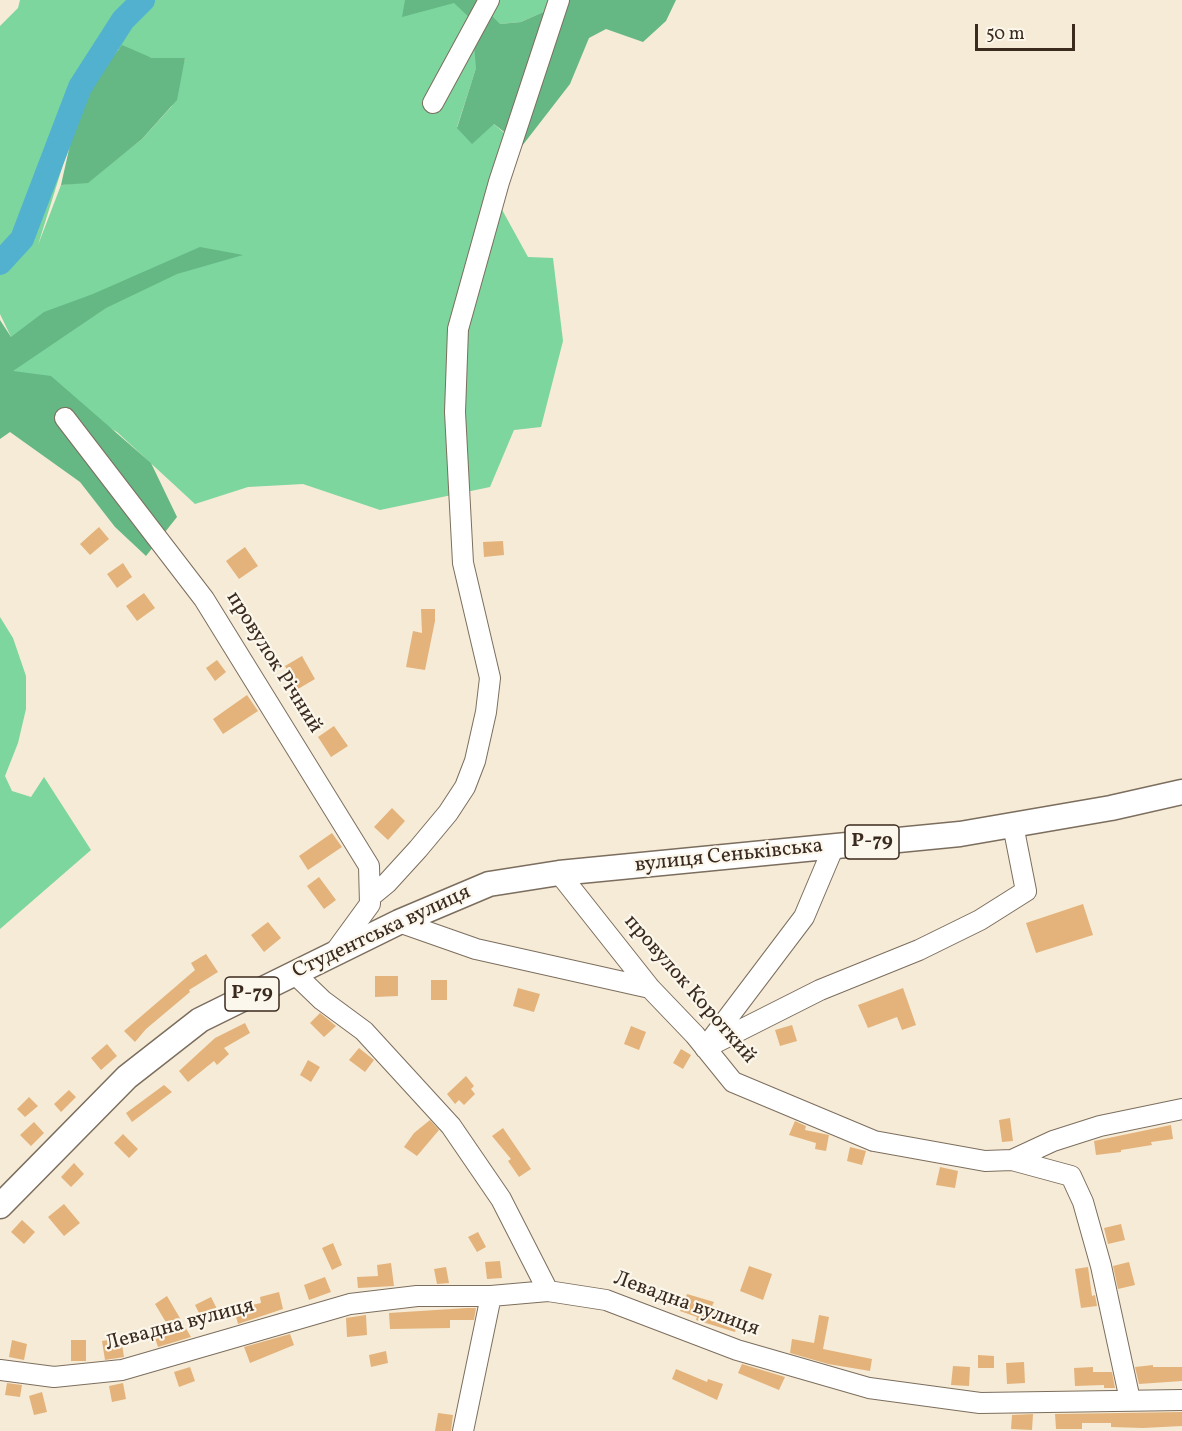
<!DOCTYPE html>
<html>
<head>
<meta charset="utf-8">
<style>
	body { margin:0 }
	#map { position:relative; width:1182px; height:1431px; overflow:hidden; background:#f6ebd6; font-family:Vollkorn,serif }
	canvas { display:block }
	.scale { position:absolute; left:975px; top:24px; width:100px; height:27px; box-sizing:border-box; border:3px solid #3b2a1e; border-top:0; padding-left:8px; font-size:18px; line-height:21px; white-space:nowrap; color:#3b2a1e; -webkit-text-stroke:4px #fbf7ec; paint-order:stroke }
</style>
</head>
<body>
<div id="map">
<canvas width="1182" height="1431"></canvas>
<div class="scale">50 m</div>
</div>
<script>
const ctx = document.querySelector('canvas').getContext('2d');
ctx.lineJoin = 'round';
function fill(path, color) {
  ctx.fillStyle = color;
  ctx.fill(path, 'evenodd');
}
function shape(rows) {
  const path = new Path2D();
  for (const r of rows) {
    path.moveTo(r[0], r[1]);
    for (let i = 2; i < r.length; i += 2) path.lineTo(r[i], r[i + 1]);
  }
  return path;
}
function trace(path, color, width, dash) {
  ctx.strokeStyle = color;
  ctx.lineWidth = width;
  ctx.lineCap = dash ? 'butt' : 'round';
  ctx.setLineDash(dash || []);
  ctx.stroke(path);
}
function label(font, color, halo, rows, align = 'center') {
  ctx.font = font + ' Vollkorn,serif';
  ctx.lineWidth = 4.5;
  ctx.setLineDash([]);
  ctx.textBaseline = 'middle';
  ctx.strokeStyle = halo;
  ctx.fillStyle = color;
  for (const [text, x, y, turn = 0] of rows) {
    ctx.save();
    ctx.translate(x, y);
    ctx.rotate((+turn || 0) * Math.PI / 180);
    ctx.textAlign = isNaN(turn) ? turn : align;
    if (halo) ctx.strokeText(text, 0, 0);
    ctx.fillText(text, 0, 0);
    ctx.restore();
  }
}
const green = shape([
	[20,0,570,0,521,22,500,24,480,56,457,127,494,124,512,140,495,197,528,257,553,258,563,341,541,427,514,430,490,487,380,510,303,484,248,487,195,504,117,432,12,372,11,337,0,314,0,26,18,8],
	[116,48,152,58,185,58,172,106,142,139,88,182,61,185,38,245,72,136],
	[0,617,13,638,26,676,26,709,18,743,5,776,12,791,31,797,44,777,91,850,0,929]
]);
const forest = shape([
	[405,0,483,0,483,7,500,24,521,22,570,0,676,0,666,21,643,42,606,29,589,38,570,84,522,146,494,124,472,144,457,128,476,68,472,20,454,3,402,17],
	[122,45,152,58,185,58,177,100,142,139,88,183,61,185,72,136,93,82],
	[200,247,243,255,177,274,106,308,13,371,51,376,151,463,177,517,146,556,115,527,80,482,10,432,0,439,0,320,11,337,44,312,93,294]
]);
const river = shape([
	[0,263,22,239,80,87,123,20,143,0]
]);
const building = shape([
	[99,527,109,539,90,555,80,544],
	[503,541,504,555,484,557,483,542],
	[245,547,258,566,239,579,226,561],
	[123,563,132,577,117,588,107,574],
	[144,593,155,608,137,621,126,606],
	[421,609,435,609,435,621,425,670,406,667,413,631,422,633],
	[302,656,315,679,298,689,285,666],
	[217,660,226,672,215,681,206,668],
	[247,695,258,711,223,734,213,719],
	[334,726,348,746,331,757,318,737],
	[392,808,405,821,388,840,374,827],
	[332,833,342,847,308,870,299,856],
	[319,877,336,900,324,909,307,886],
	[1083,904,1093,935,1036,953,1026,923],
	[268,922,281,938,264,952,251,935],
	[206,954,218,972,189,990,190,992,146,1029,135,1042,124,1031,195,970,191,963],
	[375,976,398,976,398,996,375,997],
	[431,980,447,980,447,1000,431,1000],
	[518,988,540,994,534,1012,513,1006],
	[903,988,916,1025,902,1030,897,1017,868,1028,858,1005],
	[320,1013,336,1026,324,1037,310,1023],
	[245,1023,250,1033,224,1048,229,1054,217,1065,214,1061,188,1082,179,1071,215,1038],
	[792,1025,797,1041,780,1046,775,1030],
	[631,1026,646,1032,639,1050,624,1044],
	[107,1044,117,1056,101,1070,91,1058],
	[359,1048,374,1060,365,1072,349,1060],
	[681,1049,691,1055,683,1069,673,1063],
	[308,1060,320,1067,311,1082,300,1075],
	[466,1076,474,1086,471,1089,475,1094,464,1105,459,1100,455,1104,447,1094],
	[164,1085,172,1092,132,1122,126,1113],
	[69,1090,76,1097,61,1112,54,1104],
	[29,1097,38,1106,25,1117,17,1109],
	[1010,1118,1013,1141,1002,1142,999,1120],
	[430,1120,439,1130,417,1156,404,1147,414,1133],
	[795,1121,806,1126,805,1130,829,1135,826,1151,815,1149,816,1143,789,1135],
	[34,1122,44,1133,31,1146,20,1135],
	[1171,1125,1173,1139,1151,1142,1152,1145,1121,1150,1121,1152,1096,1155,1094,1141],
	[503,1128,531,1169,519,1177,508,1161,511,1159,492,1136],
	[123,1134,138,1149,129,1158,114,1143],
	[850,1147,866,1151,862,1165,847,1161],
	[74,1163,84,1174,71,1187,61,1177],
	[940,1167,958,1171,955,1188,936,1185],
	[64,1204,80,1223,64,1236,48,1217],
	[22,1220,35,1232,24,1244,11,1232],
	[1121,1224,1125,1240,1108,1244,1104,1228],
	[478,1232,486,1247,477,1252,468,1237],
	[333,1243,342,1265,332,1270,322,1248],
	[500,1261,502,1278,487,1279,485,1262],
	[1129,1262,1135,1285,1118,1289,1113,1266],
	[391,1263,394,1286,358,1288,357,1277,378,1276,377,1265],
	[749,1266,772,1274,763,1300,740,1291],
	[446,1267,449,1283,437,1284,434,1269],
	[1088,1267,1092,1296,1095,1295,1097,1306,1081,1308,1075,1269],
	[325,1277,331,1292,309,1300,304,1285],
	[279,1292,283,1309,238,1324,234,1309,261,1303,260,1297],
	[687,1294,714,1302,712,1306,740,1316,735,1332,696,1320,697,1317,680,1311],
	[167,1296,191,1337,158,1347,154,1335,170,1329,155,1304],
	[211,1297,218,1311,202,1319,195,1305],
	[467,1308,476,1308,474,1320,450,1320,450,1328,390,1329,389,1313],
	[366,1315,367,1335,347,1337,346,1318],
	[819,1315,829,1317,823,1349,872,1359,870,1371,828,1364,790,1353,792,1339,814,1343],
	[290,1334,294,1345,250,1363,244,1347],
	[121,1338,124,1357,105,1360,102,1341],
	[12,1340,27,1344,24,1360,9,1357],
	[71,1340,86,1340,86,1361,71,1361],
	[386,1351,388,1363,371,1367,369,1355],
	[978,1355,994,1356,994,1368,978,1368],
	[1024,1362,1025,1383,1007,1384,1006,1363],
	[742,1364,785,1377,779,1390,738,1373],
	[1153,1365,1153,1367,1182,1367,1182,1381,1139,1384,1135,1367],
	[953,1366,970,1367,969,1386,951,1385],
	[190,1367,195,1381,179,1387,174,1372],
	[1093,1367,1093,1372,1112,1372,1115,1388,1104,1388,1104,1385,1075,1386,1074,1368],
	[676,1369,707,1382,708,1379,723,1384,717,1400,672,1379],
	[7,1383,22,1385,20,1397,5,1395],
	[123,1383,126,1399,112,1402,109,1386],
	[42,1392,47,1412,34,1415,29,1396],
	[1182,1412,1182,1426,1143,1428,1111,1427,1111,1423,1082,1423,1082,1429,1056,1429,1055,1414],
	[438,1413,453,1415,451,1431,435,1431],
	[1033,1414,1032,1430,1011,1429,1012,1415]
]);
const minor = shape([
	[433,103,489,0],
	[65,418,204,599,369,866,370,904,335,952],
	[559,873,650,988,695,1035,733,1082,874,1141,985,1161,1012,1160,1053,1141,1100,1126,1182,1109],
	[370,897,387,883,418,849,448,813,465,787,475,761,486,712,490,678,463,563,455,412,458,329,499,182,559,0],
	[399,922,476,949,650,988],
	[294,973,322,1000,364,1031,451,1126,501,1199,548,1291],
	[708,1044,804,917,834,846],
	[705,1048,820,990,919,950,980,920,1026,891,1013,825],
	[1012,1160,1071,1176,1083,1202,1101,1266,1130,1400],
	[0,1370,54,1377,122,1370,350,1304,417,1296,491,1296,548,1291,606,1300,737,1350,869,1388,980,1403,1182,1400],
	[463,1431,491,1296]
]);
const major = shape([
	[0,1206,127,1077,200,1020,399,922,489,884,559,873,960,834,1111,808,1182,792]
]);
const shields = [
	[872,842,54],
	[252,994,54]
];
const shieldNames = [
	["Р-79",872,842],
	["Р-79",252,994]
];
const streetNames = [
	["провулок Рiчний",273,663,58],
	["вулиця Сенькiвська",729,857,-6],
	["Студентська вулиця",382,933,-25],
	["провулок Короткий",689,990,49],
	["Левадна вулиця",686,1305,20],
	["Левадна вулиця",180,1326,-15]
];
fill(green, '#7cd69d');
fill(forest, '#65b784');
trace(river, '#51b1cf', 24);
fill(building, '#e3b37b');
trace(minor, '#7c6e5e', 22);
trace(major, '#7c6e5e', 27);
trace(minor, '#fff', 20);
trace(major, '#fff', 24);
for (const [x, y, w] of shields) {
  const box = new Path2D();
  box.roundRect(x - w / 2, y - 17, w, 34, 4.5);
  ctx.fillStyle = '#fbf7ec';
  ctx.fill(box);
  trace(box, '#3b2a1e', 1.5);
}
label('bold 20px', '#3b2a1e', null, shieldNames);
label('21px', '#3b2a1e', '#fbf7ec', streetNames);
</script>
</body>
</html>
